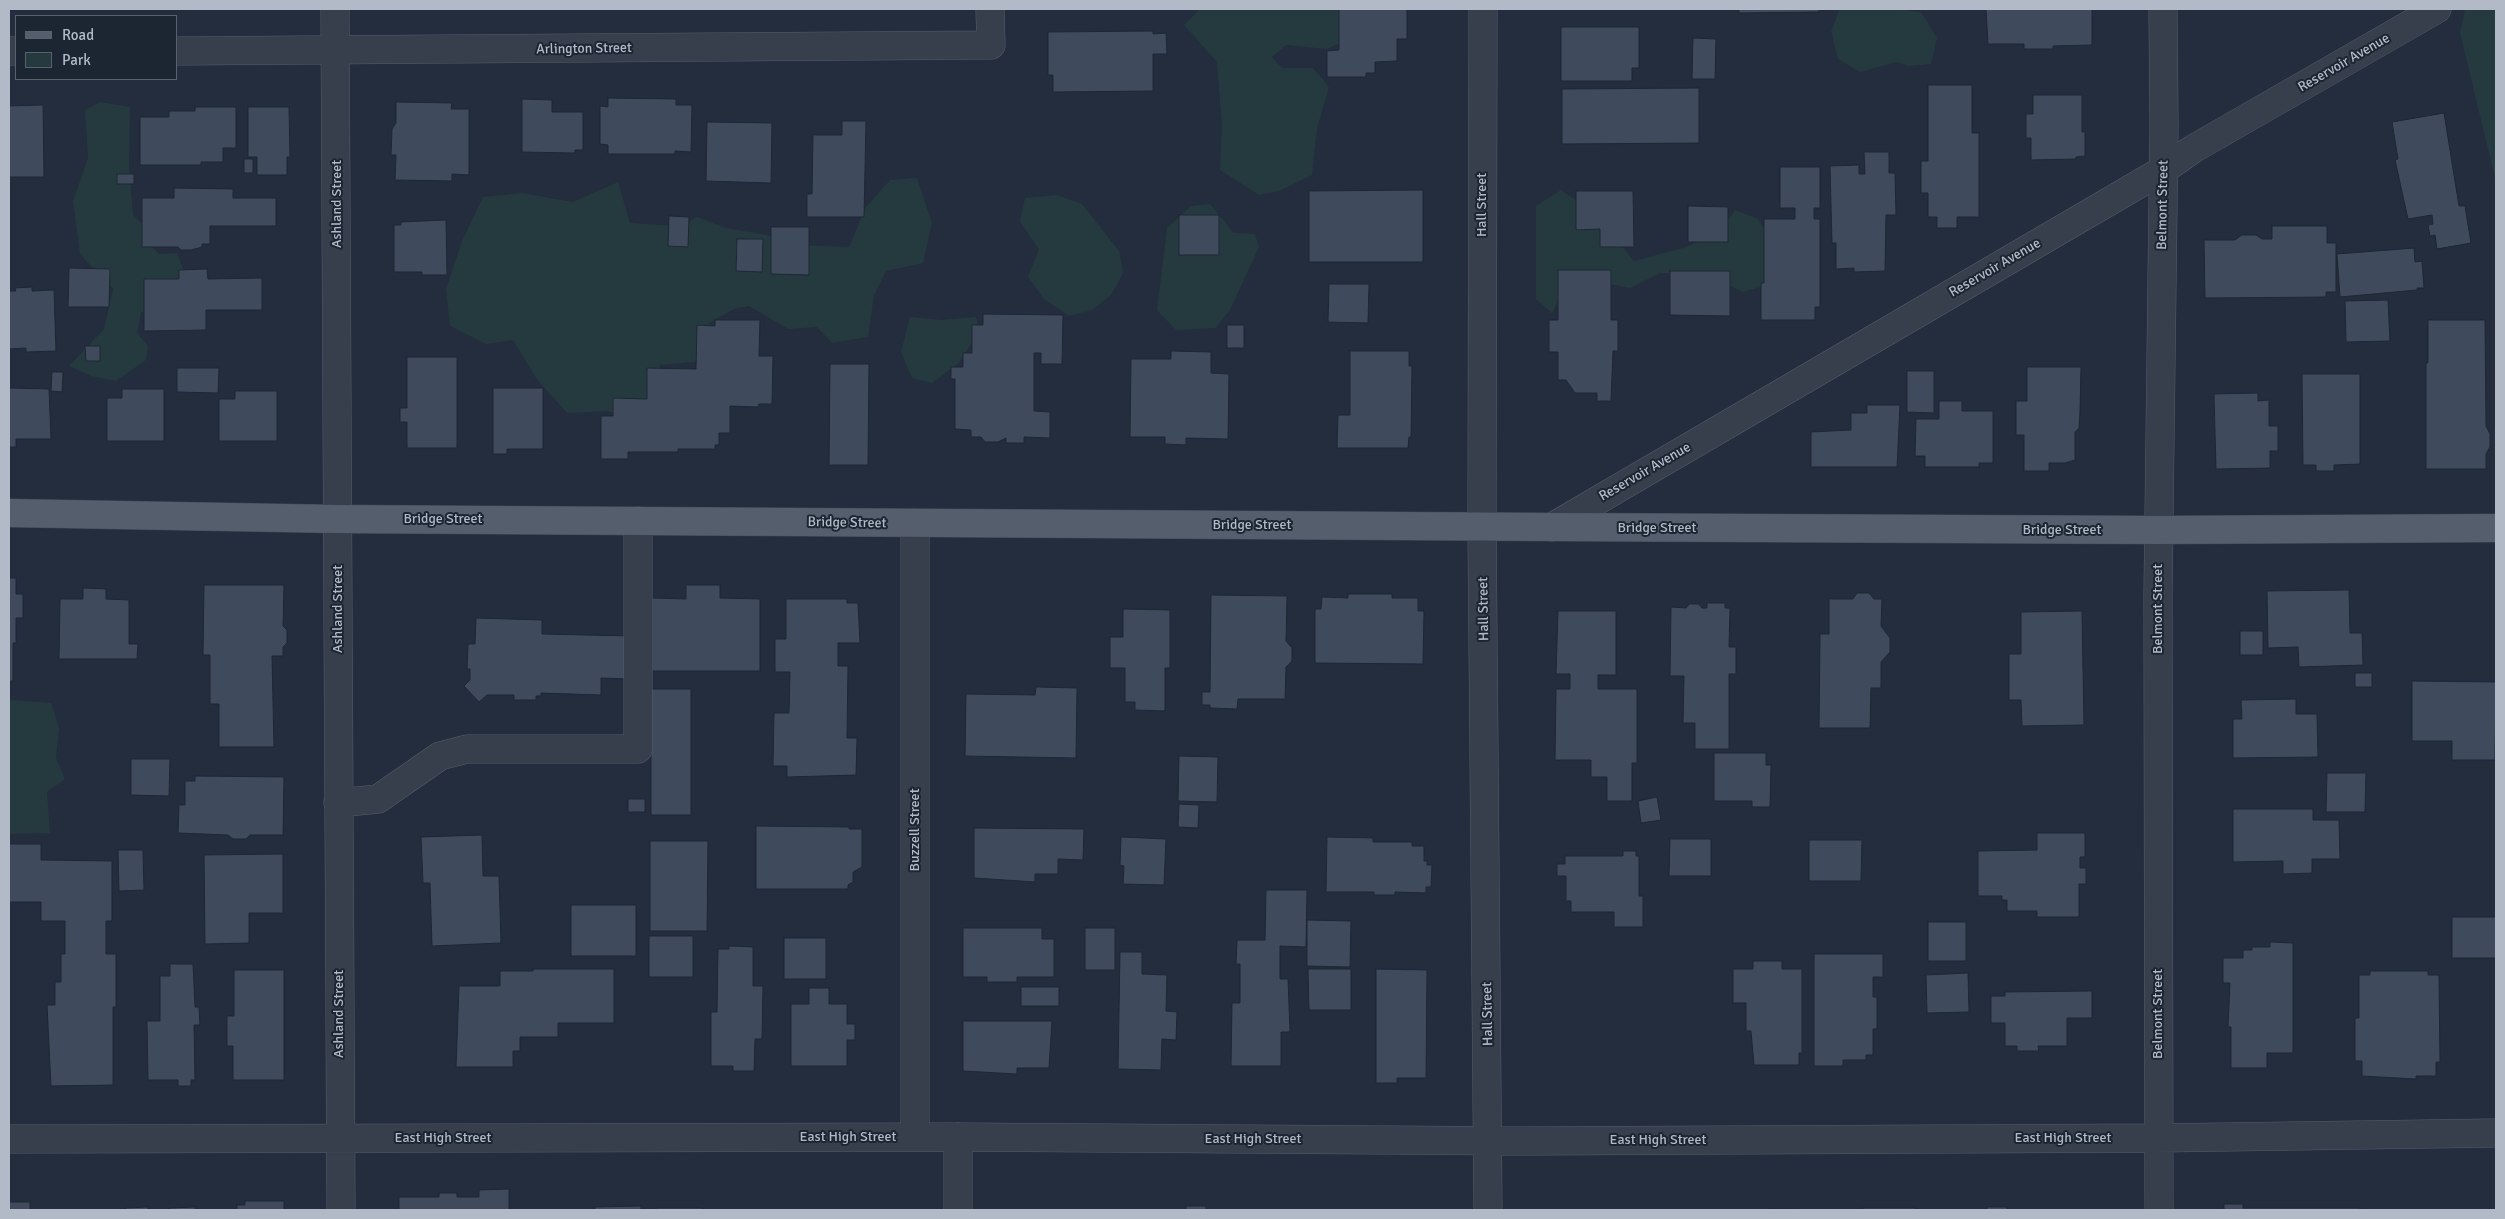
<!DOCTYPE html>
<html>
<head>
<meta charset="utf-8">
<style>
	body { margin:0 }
	#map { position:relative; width:2505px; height:1219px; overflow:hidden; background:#232d3d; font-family:Signika,sans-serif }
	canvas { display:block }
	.frame { position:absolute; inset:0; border:10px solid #b2bac8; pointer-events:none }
	.legend { position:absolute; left:15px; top:15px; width:162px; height:65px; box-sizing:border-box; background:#1c2532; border:1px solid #58616e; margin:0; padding:6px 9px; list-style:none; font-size:15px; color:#b2bac8 }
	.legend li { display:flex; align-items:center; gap:10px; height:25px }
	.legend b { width:25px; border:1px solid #58616e }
</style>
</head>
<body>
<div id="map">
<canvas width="2505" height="1219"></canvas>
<div class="frame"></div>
<ul class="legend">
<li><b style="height:6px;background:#545e6d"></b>Road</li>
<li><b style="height:14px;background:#253a3e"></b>Park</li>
</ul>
</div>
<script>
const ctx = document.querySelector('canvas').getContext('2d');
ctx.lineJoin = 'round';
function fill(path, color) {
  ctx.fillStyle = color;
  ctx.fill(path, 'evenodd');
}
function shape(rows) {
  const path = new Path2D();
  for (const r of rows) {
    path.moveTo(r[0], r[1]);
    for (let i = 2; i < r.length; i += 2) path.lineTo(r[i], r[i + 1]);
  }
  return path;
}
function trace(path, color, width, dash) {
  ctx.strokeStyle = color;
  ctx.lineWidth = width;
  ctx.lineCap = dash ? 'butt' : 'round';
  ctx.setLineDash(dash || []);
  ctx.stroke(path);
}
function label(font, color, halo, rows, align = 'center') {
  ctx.font = font + ' Signika,sans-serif';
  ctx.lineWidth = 4;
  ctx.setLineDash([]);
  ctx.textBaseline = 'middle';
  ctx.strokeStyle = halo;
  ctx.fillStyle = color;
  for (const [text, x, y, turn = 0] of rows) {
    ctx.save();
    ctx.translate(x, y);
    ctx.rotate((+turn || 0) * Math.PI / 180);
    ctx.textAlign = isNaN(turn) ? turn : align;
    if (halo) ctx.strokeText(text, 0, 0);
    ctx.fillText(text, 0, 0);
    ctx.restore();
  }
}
const green = shape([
	[1200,9,1360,9,1349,40,1326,49,1286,45,1272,57,1282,68,1313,68,1329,87,1317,128,1312,175,1279,191,1259,195,1220,170,1222,125,1217,62,1184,25],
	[1840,9,1893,9,1921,12,1937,38,1931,64,1909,66,1897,62,1860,72,1838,59,1831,31],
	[2465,9,2496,9,2496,182,2460,33],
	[100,102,130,107,129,166,133,215,148,230,149,244,159,254,177,253,192,292,168,314,141,312,137,333,148,346,146,360,116,381,91,376,69,366,104,329,113,289,80,254,73,201,88,158,85,110],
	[917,178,932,223,923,263,886,271,874,295,868,337,832,343,817,327,788,329,749,306,734,309,709,323,714,360,659,365,668,387,655,425,607,411,567,413,536,378,513,340,486,344,450,326,446,289,462,241,483,197,522,193,573,202,618,182,630,223,679,226,697,217,726,228,767,235,798,245,849,247,866,207,890,180],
	[1561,190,1594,213,1634,261,1687,247,1719,232,1735,210,1758,219,1776,248,1777,282,1743,292,1706,274,1660,273,1630,288,1570,276,1552,313,1536,299,1536,206],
	[1057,195,1082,204,1119,251,1123,273,1111,295,1092,310,1069,316,1044,299,1028,277,1039,249,1020,222,1025,198],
	[1210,204,1234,233,1255,234,1259,247,1230,310,1215,328,1176,330,1157,310,1167,228,1191,206],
	[910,317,942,320,976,317,979,331,959,363,932,383,912,378,901,352],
	[9,700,51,703,59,728,56,758,65,779,47,792,50,833,9,834]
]);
const building = shape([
	[1339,9,1407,9,1407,39,1397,39,1397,61,1375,62,1375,73,1366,73,1366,77,1327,77,1327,51,1339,50,1339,9],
	[1739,9,1819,9,1819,12,1739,13,1739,9],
	[1986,9,2092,9,2092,45,2053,46,2053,49,2024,49,2024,44,1988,44,1986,9],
	[1561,27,1639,27,1639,68,1632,68,1632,81,1561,81,1561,27],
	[1153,31,1153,34,1166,33,1167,54,1153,54,1153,91,1053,92,1053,75,1048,75,1048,32,1153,31],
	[1693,38,1716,39,1715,79,1692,79,1693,38],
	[1928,85,1972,85,1972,133,1979,133,1979,217,1957,217,1957,228,1937,228,1937,217,1928,217,1928,193,1921,193,1921,161,1928,161,1928,85],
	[1699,88,1699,143,1562,144,1562,89,1699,88],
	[2033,95,2082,95,2082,132,2085,132,2085,156,2076,157,2076,159,2031,160,2031,138,2026,138,2026,114,2033,114,2033,95],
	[608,98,676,99,676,105,692,105,691,152,675,151,675,154,608,154,608,145,600,144,600,106,608,107,608,98],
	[522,99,552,100,552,112,583,112,583,150,575,150,575,153,522,152,522,99],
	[396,102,452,103,451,109,469,109,469,175,452,174,452,181,395,180,396,155,391,155,392,129,396,123,396,102],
	[9,103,9,106,43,105,44,177,9,177,9,103],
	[195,107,236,107,236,148,223,148,223,162,201,162,201,165,140,165,140,117,169,117,169,111,195,111,195,107],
	[248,107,289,107,290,157,287,157,287,175,257,175,257,157,248,157,248,107],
	[2444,113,2459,206,2465,206,2471,243,2437,249,2435,235,2430,236,2428,225,2433,224,2432,215,2408,219,2395,160,2398,159,2392,122,2444,113],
	[842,121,866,121,864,217,807,217,807,194,812,194,813,135,842,135,842,121],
	[707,122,772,123,771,183,706,181,707,122],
	[1864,152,1889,152,1889,173,1895,173,1896,215,1886,215,1885,271,1854,272,1854,268,1836,269,1836,243,1832,243,1830,166,1859,165,1859,174,1865,174,1864,152],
	[244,159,253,159,253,173,244,173,244,159],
	[1780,167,1820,167,1820,208,1814,208,1814,219,1820,219,1820,307,1815,307,1815,320,1761,320,1761,283,1764,283,1764,219,1795,219,1795,208,1780,208,1780,167],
	[117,174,134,174,134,184,117,184,117,174],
	[174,188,233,189,233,198,276,198,276,226,210,226,210,244,202,244,202,247,191,250,181,250,178,247,142,247,142,198,174,198,174,188],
	[1423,190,1423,262,1309,262,1309,191,1423,190],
	[1576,191,1633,191,1634,247,1600,247,1600,229,1576,230,1576,191],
	[1688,206,1728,207,1728,242,1688,242,1688,206],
	[1179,215,1219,215,1219,255,1179,255,1179,215],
	[669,216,689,217,688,247,668,246,669,216],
	[446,220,447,275,422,275,422,272,394,272,394,225,401,225,401,222,446,220],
	[2272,226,2327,226,2327,243,2336,243,2336,292,2326,292,2326,297,2205,298,2204,240,2235,240,2242,235,2256,235,2262,239,2272,239,2272,226],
	[771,227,809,227,809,275,771,274,771,227],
	[737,239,763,239,762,272,736,271,737,239],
	[2414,248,2415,262,2422,261,2424,288,2417,288,2417,290,2340,297,2337,254,2414,248],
	[69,268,110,269,109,307,68,307,69,268],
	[207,269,208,279,262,278,262,310,206,310,206,330,144,331,144,279,179,279,179,270,207,269],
	[1558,270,1611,270,1611,320,1618,320,1618,351,1613,351,1611,401,1597,401,1597,393,1575,393,1566,380,1558,380,1558,352,1549,352,1549,320,1558,320,1558,270],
	[1670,271,1730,271,1730,316,1670,315,1670,271],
	[1329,284,1369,284,1368,323,1328,322,1329,284],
	[32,287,32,291,54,290,56,351,26,352,26,348,9,349,9,291,16,291,15,288,32,287],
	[2388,300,2390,341,2346,342,2345,301,2388,300],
	[983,314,1063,315,1062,364,1041,364,1041,353,1034,353,1034,411,1050,412,1050,438,1024,437,1024,443,1006,443,1006,438,998,442,985,442,981,437,971,437,971,430,955,429,955,379,951,379,951,367,963,367,963,353,972,353,972,325,983,325,983,314],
	[715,320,760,320,759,356,773,356,772,404,759,404,758,407,730,406,730,433,719,433,719,445,715,445,715,449,678,449,678,452,628,452,628,459,601,459,601,416,613,416,613,398,647,399,647,368,696,369,697,325,715,326,715,320],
	[2428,320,2485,320,2486,426,2490,434,2490,447,2486,454,2486,469,2426,469,2426,363,2428,363,2428,320],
	[1227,325,1244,325,1244,348,1227,348,1227,325],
	[85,346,100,346,100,361,86,361,85,346],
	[1171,351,1211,352,1211,373,1229,374,1228,439,1186,438,1186,445,1165,444,1165,437,1130,437,1131,359,1171,359,1171,351],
	[1350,351,1409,351,1409,366,1412,366,1411,437,1409,437,1408,448,1337,448,1338,415,1350,415,1350,351],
	[407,357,457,357,457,448,407,448,407,422,400,422,400,408,407,408,407,357],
	[830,364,869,364,868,465,829,465,830,364],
	[2027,367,2081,367,2080,412,2079,428,2075,432,2075,460,2065,463,2049,463,2049,471,2024,471,2024,435,2016,435,2016,401,2027,401,2027,367],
	[177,368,219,368,218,393,177,392,177,368],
	[1907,371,1934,371,1934,413,1907,412,1907,371],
	[52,372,63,372,62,392,51,391,52,372],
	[2302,374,2360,374,2360,464,2334,465,2334,471,2316,471,2316,465,2303,465,2302,374],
	[9,388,49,389,51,439,16,439,16,447,9,447,9,388],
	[493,388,543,388,543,449,507,449,507,454,493,454,493,388],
	[122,389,164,389,164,441,107,441,107,398,122,398,122,389],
	[235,391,277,391,277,441,219,441,219,399,235,399,235,391],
	[2258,393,2258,401,2269,400,2269,426,2278,426,2278,451,2270,451,2270,468,2216,469,2214,394,2258,393],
	[1939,401,1962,401,1962,411,1993,411,1993,463,1979,463,1979,467,1925,467,1925,456,1915,456,1916,419,1939,419,1939,401],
	[1867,405,1900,405,1897,467,1811,467,1811,432,1851,430,1851,413,1867,413,1867,405],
	[9,578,16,578,16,594,23,594,23,618,16,618,16,643,13,643,13,681,9,681,9,578],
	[204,585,284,585,283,626,287,630,287,643,283,647,283,656,272,656,274,747,219,747,219,704,210,704,210,655,203,655,204,585],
	[686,585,720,585,720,598,760,599,760,671,652,671,652,598,686,599,686,585],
	[83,588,106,589,106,599,129,600,129,644,138,644,137,659,59,659,60,599,83,599,83,588],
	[2349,590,2350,633,2362,633,2363,665,2299,667,2298,647,2268,648,2267,591,2349,590],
	[1857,593,1869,593,1874,599,1882,599,1881,626,1890,638,1890,652,1881,662,1881,688,1871,688,1870,728,1819,728,1820,634,1829,634,1829,599,1853,599,1857,593],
	[1348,594,1392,594,1392,598,1418,598,1418,611,1424,611,1423,664,1315,663,1315,609,1321,609,1322,597,1348,598,1348,594],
	[1211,595,1287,596,1286,641,1292,648,1292,661,1286,667,1285,699,1238,699,1237,709,1210,708,1210,705,1202,705,1202,692,1210,692,1211,595],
	[786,599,847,599,847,603,858,603,860,643,838,643,838,666,848,666,847,738,857,738,856,775,787,777,787,766,773,766,774,713,789,713,790,672,775,672,775,639,786,639,786,599],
	[1707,603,1725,603,1725,608,1730,608,1729,647,1736,647,1736,674,1729,674,1729,749,1695,749,1695,723,1683,723,1684,676,1670,676,1671,607,1686,608,1689,604,1699,604,1702,608,1707,608,1707,603],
	[1123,609,1170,610,1170,668,1165,668,1165,711,1135,710,1135,702,1125,702,1125,668,1110,668,1110,637,1123,637,1123,609],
	[1558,611,1616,611,1616,675,1598,675,1598,689,1637,689,1637,763,1632,763,1632,801,1607,801,1607,777,1591,777,1591,760,1555,760,1556,689,1570,689,1570,674,1556,674,1558,611],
	[2082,611,2084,725,2022,726,2021,700,2009,700,2009,654,2021,654,2021,612,2082,611],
	[476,618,542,620,542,634,630,636,629,679,601,678,601,695,541,693,541,696,536,696,536,700,514,700,514,695,487,695,479,702,464,686,470,680,470,669,467,669,468,644,475,644,476,618],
	[2240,631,2263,631,2263,655,2240,655,2240,631],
	[2355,673,2372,673,2372,687,2355,687,2355,673],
	[2412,681,2496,682,2495,760,2452,760,2452,741,2412,741,2412,681],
	[1036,687,1077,688,1076,758,965,756,966,694,1035,695,1036,687],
	[651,689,691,689,691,815,651,815,651,689],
	[2296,699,2296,714,2317,714,2318,757,2233,758,2233,719,2242,719,2241,700,2296,699],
	[1714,753,1766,753,1766,765,1771,765,1770,807,1752,807,1752,801,1714,801,1714,753],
	[1179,756,1218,757,1217,802,1178,801,1179,756],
	[131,759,170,759,169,796,131,795,131,759],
	[2327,773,2366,773,2365,812,2326,812,2327,773],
	[195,776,284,777,283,835,250,835,246,839,233,839,228,835,178,833,179,805,185,805,185,781,195,781,195,776],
	[1657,797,1661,820,1641,823,1638,801,1657,797],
	[628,799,645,799,645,812,628,812,628,799],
	[1179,804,1199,805,1198,828,1178,827,1179,804],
	[2233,809,2313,809,2313,820,2339,820,2340,859,2312,859,2312,873,2283,874,2283,861,2233,862,2233,809],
	[756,826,849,827,849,829,862,829,862,867,853,872,853,882,848,885,848,889,756,889,756,826],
	[974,828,1084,829,1083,860,1058,859,1058,874,1035,874,1035,882,974,878,974,828],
	[2037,833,2085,833,2085,857,2080,857,2080,868,2086,868,2086,884,2079,884,2079,917,2037,917,2037,911,2007,911,2007,900,2002,900,2002,896,1978,896,1978,851,2037,850,2037,833],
	[482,835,483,876,499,876,501,943,432,946,430,883,423,883,421,837,482,835],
	[1121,837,1166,839,1164,885,1123,884,1124,866,1120,865,1121,837],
	[1327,837,1373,838,1373,842,1412,842,1412,846,1424,846,1424,861,1427,861,1427,865,1432,865,1431,887,1426,887,1426,893,1395,892,1395,895,1374,895,1374,892,1326,892,1327,837],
	[1670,839,1711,839,1711,876,1669,876,1670,839],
	[1809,840,1862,840,1861,881,1809,881,1809,840],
	[650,841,708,841,707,931,650,931,650,841],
	[9,844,41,844,41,860,112,861,112,921,106,921,106,954,116,954,116,1007,113,1007,113,1085,51,1086,47,1005,55,1005,55,982,61,982,61,954,65,954,65,921,41,921,41,902,9,902,9,844],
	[118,850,143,850,144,890,119,891,118,850],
	[1623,851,1636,851,1636,856,1639,856,1639,896,1643,896,1643,927,1614,927,1614,912,1571,912,1571,901,1566,901,1566,876,1557,876,1557,864,1565,864,1565,856,1623,856,1623,851],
	[283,854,283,913,249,913,249,943,205,944,204,855,283,854],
	[1266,890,1307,890,1306,947,1280,946,1280,979,1288,979,1290,1032,1281,1032,1281,1066,1231,1066,1232,1003,1240,1003,1240,964,1236,964,1237,940,1265,940,1266,890],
	[571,905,636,905,636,956,571,956,571,905],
	[2452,917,2496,917,2496,958,2452,958,2452,917],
	[1307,920,1351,921,1350,967,1307,966,1307,920],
	[1928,922,1966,922,1966,961,1928,961,1928,922],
	[963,928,1042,928,1042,939,1054,939,1054,977,1017,977,1017,982,987,982,987,977,963,977,963,928],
	[1085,928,1115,928,1115,970,1085,970,1085,928],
	[649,936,693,936,693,977,649,977,649,936],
	[784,938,826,938,826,979,784,979,784,938],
	[2270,942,2293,943,2293,1053,2267,1053,2267,1068,2231,1068,2231,1027,2228,1027,2230,983,2223,983,2223,958,2243,958,2243,950,2252,950,2252,947,2270,947,2270,942],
	[729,946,753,947,753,986,763,986,762,1039,755,1039,754,1071,733,1071,733,1066,711,1066,711,1012,717,1012,718,949,729,949,729,946],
	[1120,952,1142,952,1142,974,1167,975,1166,1011,1177,1012,1176,1040,1162,1039,1161,1070,1118,1069,1120,952],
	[1814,954,1883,954,1883,977,1873,977,1873,997,1877,997,1877,1029,1873,1029,1873,1055,1866,1055,1866,1060,1843,1060,1843,1066,1814,1066,1814,954],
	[1753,961,1782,961,1782,969,1802,969,1802,1053,1799,1053,1799,1065,1754,1065,1751,1031,1746,1031,1746,1003,1733,1003,1733,969,1753,969,1753,961],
	[170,964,193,964,195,1007,199,1007,200,1025,194,1025,195,1080,191,1080,191,1086,178,1086,178,1080,148,1080,147,1021,160,1021,160,976,170,976,170,964],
	[533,969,614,969,614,1023,558,1023,558,1037,520,1037,520,1051,513,1051,513,1067,456,1067,459,986,500,986,500,971,533,971,533,969],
	[1308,969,1351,969,1351,1010,1309,1010,1308,969],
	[1376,969,1427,970,1426,1078,1397,1078,1397,1083,1376,1083,1376,969],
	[234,970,284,970,284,1080,233,1080,233,1046,227,1046,227,1016,234,1016,234,970],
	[2370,971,2428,971,2428,975,2439,975,2440,1062,2436,1062,2436,1076,2416,1076,2416,1079,2362,1076,2362,1061,2355,1061,2355,1018,2359,1018,2359,975,2370,975,2370,971],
	[1968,973,1969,1012,1927,1013,1926,975,1968,973],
	[1021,987,1059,987,1059,1006,1021,1006,1021,987],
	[809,988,829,988,829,1004,847,1004,847,1024,855,1024,855,1040,847,1040,847,1066,791,1066,791,1004,809,1004,809,988],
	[2092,991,2092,1018,2067,1018,2067,1046,2038,1046,2039,1051,2017,1051,2017,1046,2005,1046,2005,1023,1991,1023,1991,996,2005,996,2005,992,2092,991],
	[963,1021,1052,1021,1049,1068,1017,1068,1017,1074,963,1071,963,1021],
	[509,1189,509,1210,399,1210,399,1197,439,1197,439,1193,457,1193,457,1197,479,1197,479,1190,509,1189],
	[245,1201,284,1201,284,1210,237,1210,237,1205,245,1205,245,1201],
	[9,1202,30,1202,30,1210,9,1210,9,1202],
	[2224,1204,2243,1204,2243,1208,2360,1208,2360,1210,2224,1210,2224,1204],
	[641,1206,641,1210,595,1210,595,1207,641,1206],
	[1186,1206,1206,1206,1206,1210,1186,1210,1186,1206],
	[148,1207,148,1210,126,1210,126,1208,148,1207],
	[195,1207,195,1210,170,1210,170,1208,195,1207],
	[1987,1207,2007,1207,2007,1210,1987,1210,1987,1207],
	[656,1208,702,1208,702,1210,656,1210,656,1208],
	[1863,1208,1915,1208,1915,1210,1863,1210,1863,1208],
	[1769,1209,1824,1210,1769,1210,1769,1209]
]);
const minor = shape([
	[335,9,341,1210],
	[1483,9,1482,527,1488,1210],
	[9,51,16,51],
	[176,51,991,45,990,9],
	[915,523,915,1137],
	[1552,527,2163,170,2193,149,2437,9],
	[338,803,378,799,440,756,467,749,638,749,638,521],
	[958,1137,958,1210],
	[9,1139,958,1137,1525,1141,2158,1138,2496,1133],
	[2159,1210,2158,594,2164,126,2163,9]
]);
const major = shape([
	[9,513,337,519,1552,527,2158,530,2496,528]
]);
const streetNames = [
	["Arlington Street",584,49,-1],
	["Reservoir Avenue",2344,63,-30],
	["Ashland Street",337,204,-90],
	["Hall Street",1482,205,-90],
	["Belmont Street",2163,205,-89],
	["Reservoir Avenue",1995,268,-30],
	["Reservoir Avenue",1645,472,-30],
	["Bridge Street",443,519],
	["Bridge Street",847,523,1],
	["Bridge Street",1252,525],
	["Bridge Street",1657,528],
	["Bridge Street",2062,530],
	["Ashland Street",338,609,-90],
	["Hall Street",1484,609,-91],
	["Belmont Street",2158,609,-90],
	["Buzzell Street",915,830,-90],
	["Ashland Street",339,1014,-90],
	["Hall Street",1488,1014,-91],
	["Belmont Street",2158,1014,-90],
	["East High Street",848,1137],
	["East High Street",443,1138],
	["East High Street",2063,1138],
	["East High Street",1253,1139],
	["East High Street",1658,1140]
];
fill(green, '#253a3e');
fill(building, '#3f4b5c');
trace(building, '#1e2734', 1);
trace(minor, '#555d6b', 29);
trace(major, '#404856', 29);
trace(minor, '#373f4d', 28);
trace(major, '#545e6d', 28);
label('14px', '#b2bac8', '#1c2532', streetNames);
</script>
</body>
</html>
